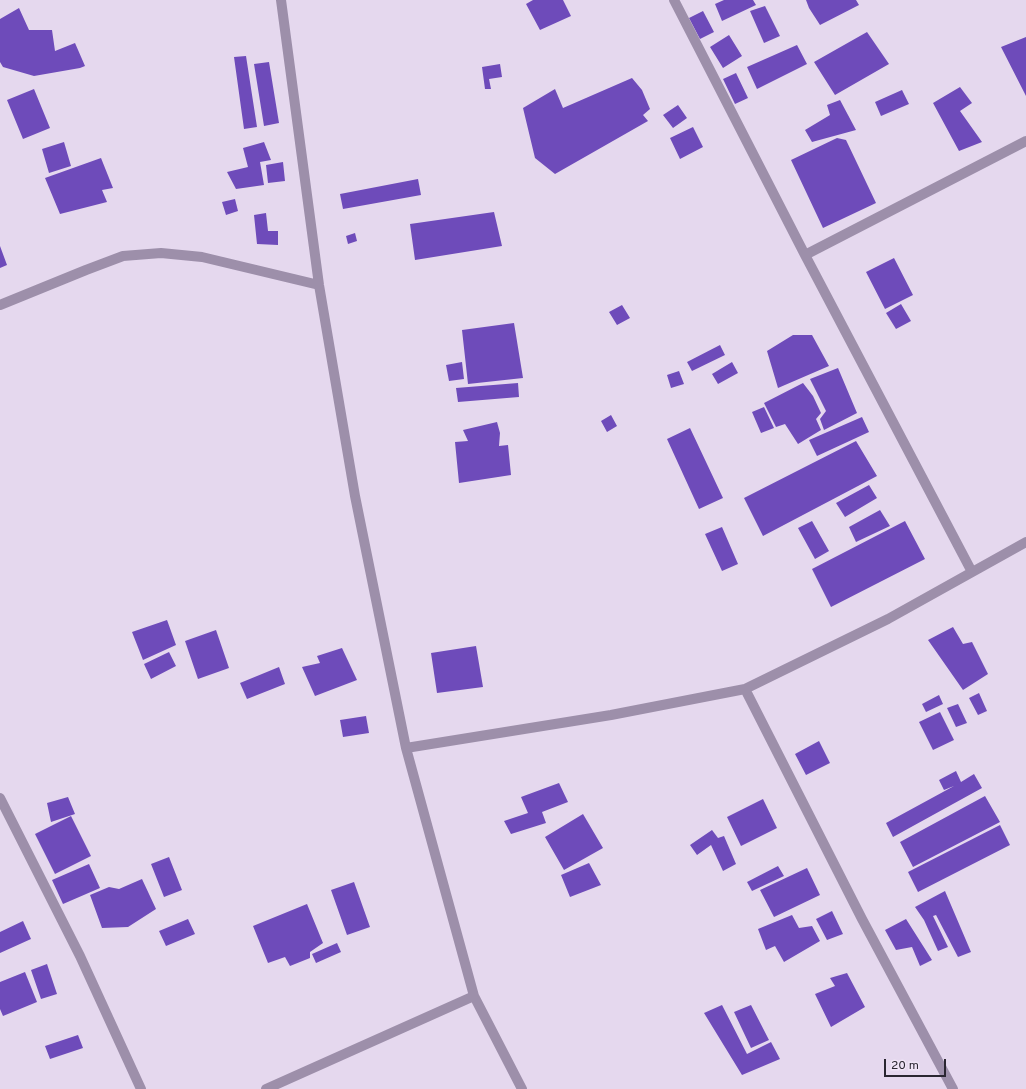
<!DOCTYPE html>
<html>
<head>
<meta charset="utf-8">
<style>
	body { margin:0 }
	#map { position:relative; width:1026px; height:1089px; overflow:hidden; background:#e5d8ee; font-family:Overpass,sans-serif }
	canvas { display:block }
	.scale { position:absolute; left:884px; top:1059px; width:62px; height:18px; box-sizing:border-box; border:2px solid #2a2631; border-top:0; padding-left:5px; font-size:12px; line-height:14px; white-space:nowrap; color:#2a2631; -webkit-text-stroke:3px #efe4f6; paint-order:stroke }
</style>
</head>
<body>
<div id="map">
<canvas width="1026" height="1089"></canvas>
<div class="scale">20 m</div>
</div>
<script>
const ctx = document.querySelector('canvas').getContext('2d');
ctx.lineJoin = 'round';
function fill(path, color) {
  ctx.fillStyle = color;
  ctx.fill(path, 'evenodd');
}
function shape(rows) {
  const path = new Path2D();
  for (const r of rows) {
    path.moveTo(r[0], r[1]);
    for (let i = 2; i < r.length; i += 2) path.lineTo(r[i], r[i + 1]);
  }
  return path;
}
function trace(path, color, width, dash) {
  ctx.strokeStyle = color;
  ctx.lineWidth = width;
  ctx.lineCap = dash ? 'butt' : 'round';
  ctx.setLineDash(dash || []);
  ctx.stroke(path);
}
const building = shape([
	[533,0,563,0,571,16,540,30,526,4],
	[724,0,753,0,756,5,722,21,715,4],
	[806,0,856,0,859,5,820,25,809,8],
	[765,6,780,36,764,43,750,11],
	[19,8,29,30,52,30,55,51,75,43,85,66,80,68,34,76,3,67,0,62,0,19],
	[703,11,714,32,700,39,689,18],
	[867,32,889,64,835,95,814,62],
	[729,35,742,56,723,68,710,47],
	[1026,37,1026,96,1001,47],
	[797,45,807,64,757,89,747,67],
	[246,56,257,127,244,129,234,57],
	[269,62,279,123,264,126,254,64],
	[500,64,502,77,489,79,491,89,485,89,482,67],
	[736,73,748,98,735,104,723,79],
	[632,78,642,90,650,109,643,115,648,121,555,174,535,158,523,108,555,89,563,108],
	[960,87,972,103,960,111,982,142,959,151,933,103],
	[34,89,50,128,23,139,7,100],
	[902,90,909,104,881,116,875,102],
	[840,100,856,130,812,142,805,130,830,115,827,105],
	[678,105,687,118,673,128,663,115],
	[693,127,703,147,680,159,670,138],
	[837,138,846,140,876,203,823,228,791,160],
	[64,142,71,166,49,173,42,149],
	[264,142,271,160,260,162,264,185,236,189,227,172,248,167,243,148],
	[101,158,113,188,102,190,107,202,60,214,45,178],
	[283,162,285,181,268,183,266,165],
	[418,179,421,195,343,209,340,194],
	[235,199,238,211,226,215,222,202],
	[494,212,502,246,415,260,410,224],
	[266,213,268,231,278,231,278,245,257,244,254,215],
	[355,233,357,241,348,244,346,236],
	[0,246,7,265,0,268],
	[894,258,913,295,885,309,866,272],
	[901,304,911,321,896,329,886,313],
	[622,305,630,318,617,325,609,312],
	[514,323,523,378,468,384,462,330],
	[793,335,812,335,829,366,778,388,767,351],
	[720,345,725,355,692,371,687,362],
	[462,362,464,379,449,381,446,365],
	[732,362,738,373,718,384,712,374],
	[838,368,857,413,824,430,820,419,826,411,810,379],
	[679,371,684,384,671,388,667,375],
	[518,383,519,397,458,402,456,388],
	[803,383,813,396,821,413,816,419,821,430,798,444,785,424,776,427,764,403],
	[764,407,774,428,761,433,752,412],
	[611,415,617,426,607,432,601,421],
	[862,417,869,432,817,456,809,440],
	[497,422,500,433,499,446,508,445,511,475,459,483,455,442,468,441,463,430],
	[690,428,723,498,699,509,667,439],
	[856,441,877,476,763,536,744,498],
	[869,485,877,498,845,517,836,503],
	[880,510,890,526,856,542,849,527],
	[812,521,829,551,815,559,798,528],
	[905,521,925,559,831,607,812,569],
	[722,527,738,564,722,571,705,534],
	[167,620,176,645,143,660,132,632],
	[953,627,963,644,972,642,988,674,963,690,928,640],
	[216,630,229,668,198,679,185,641],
	[476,646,483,687,437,693,431,653],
	[342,648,357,680,315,696,302,667,320,663,317,656],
	[169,652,176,666,151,679,144,664],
	[279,667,285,684,247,699,240,683],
	[979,693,987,711,978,715,969,698],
	[939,695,943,704,926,712,922,704],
	[958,704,967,723,956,727,947,708],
	[940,712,954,740,933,750,919,722],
	[366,716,369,733,343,737,340,720],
	[819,741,830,763,806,775,795,754],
	[956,771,961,782,974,774,982,788,893,837,886,823,954,786,944,790,939,780],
	[559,783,568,802,542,812,546,823,511,834,504,821,528,813,521,797],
	[985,796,1000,822,913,867,900,842],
	[68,797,75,814,51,822,47,803],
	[763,799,777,828,741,846,727,817],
	[583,814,603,848,564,870,545,837],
	[71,816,91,856,55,874,35,834],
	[1000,825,1010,845,918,892,908,872],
	[712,830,718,838,724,836,736,864,723,871,711,845,697,855,690,845],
	[169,857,182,890,164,897,151,864],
	[589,863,601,885,570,897,561,875],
	[89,864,100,888,63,904,52,880],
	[778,866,784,876,752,891,747,882],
	[807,868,820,895,774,917,760,890],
	[142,879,156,909,128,927,102,928,90,895,109,887,119,889],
	[354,882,370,927,347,935,331,890],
	[945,891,971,952,958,957,936,915,933,916,948,947,938,951,924,920,915,907],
	[307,904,323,943,310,952,310,958,290,966,285,957,268,963,253,926],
	[832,911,843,934,827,940,816,919],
	[792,915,799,928,812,926,820,941,784,962,775,946,766,950,758,929],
	[188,919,195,934,166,946,159,931],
	[906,919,932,960,920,966,912,947,896,950,885,930],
	[23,921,31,939,0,953,0,932],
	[337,943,341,952,316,963,312,954],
	[47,964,57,994,41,999,31,970],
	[25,972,37,1002,3,1016,0,1009,0,982],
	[847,973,865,1007,831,1027,815,994,835,986,830,978],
	[722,1005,747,1054,771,1042,780,1059,742,1075,704,1013],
	[751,1005,769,1040,751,1048,734,1012],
	[78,1035,83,1048,50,1059,45,1046]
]);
const street = shape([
	[281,0,319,285,355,496,406,748,474,996,522,1089],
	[674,0,805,255,972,572],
	[805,255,1026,141],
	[0,305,86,270,123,256,161,253,202,257,319,285],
	[745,689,862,919,953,1089],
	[406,748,611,715,745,689,888,619,1026,542],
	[0,798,80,956,141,1089],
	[266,1089,474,996]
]);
fill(building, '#6e4bba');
trace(street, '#9d8faa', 10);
</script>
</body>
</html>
